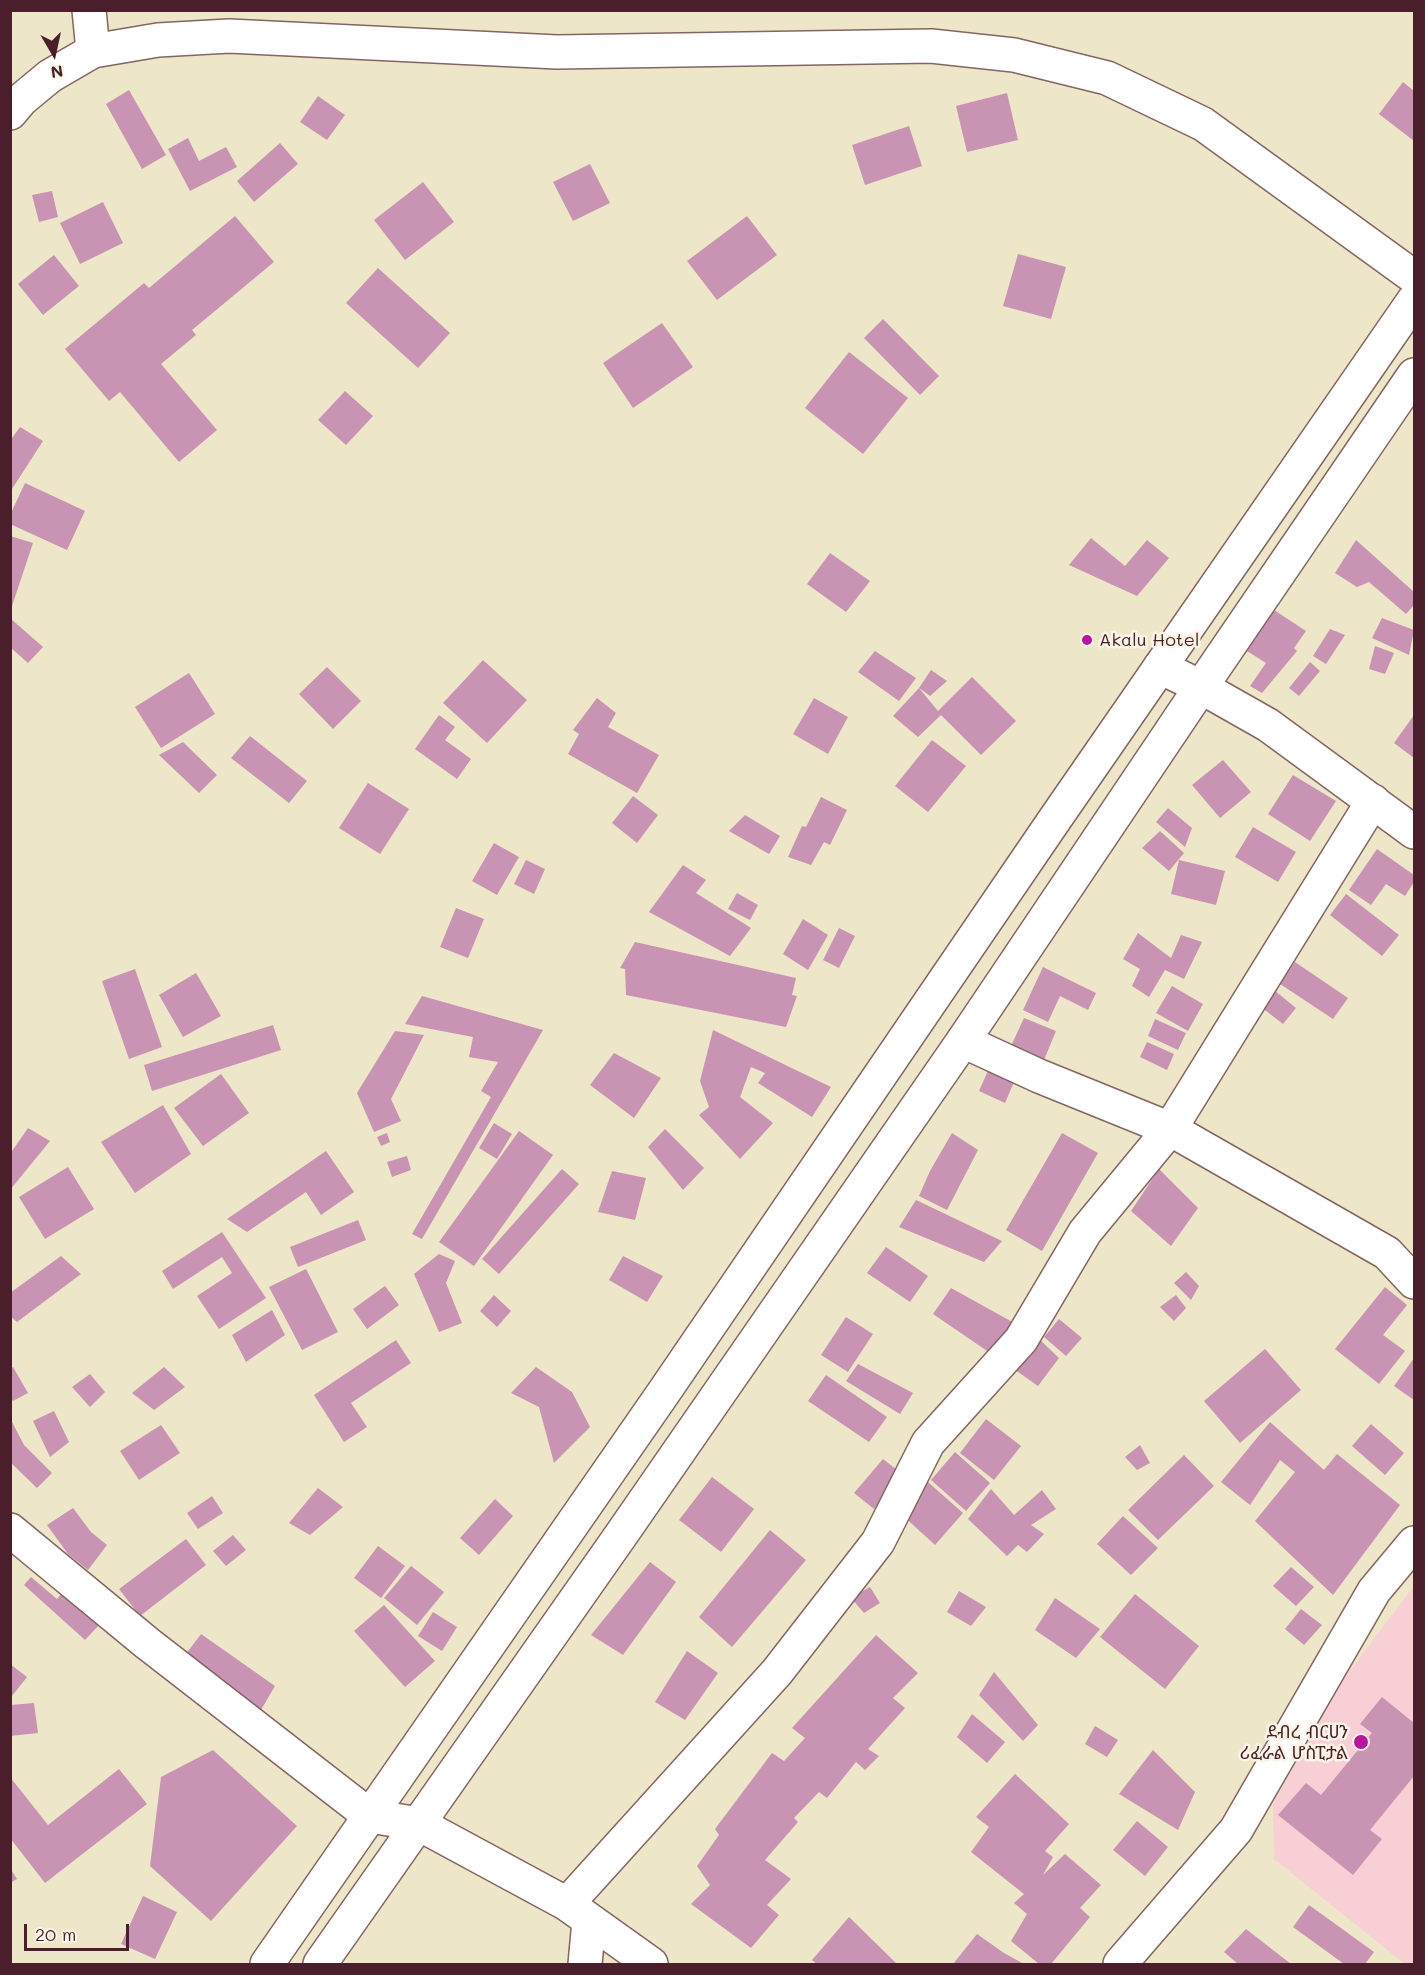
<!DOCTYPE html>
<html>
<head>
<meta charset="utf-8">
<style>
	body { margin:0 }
	#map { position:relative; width:1425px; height:1975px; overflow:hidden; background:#eee6c8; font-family:Mali,sans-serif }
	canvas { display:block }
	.frame { position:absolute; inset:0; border:12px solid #4a1f2b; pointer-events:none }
	.north { position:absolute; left:24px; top:24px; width:60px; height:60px; -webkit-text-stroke:4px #fcf5e5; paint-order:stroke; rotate:171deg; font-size:16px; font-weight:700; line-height:24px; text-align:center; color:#4a1f2b }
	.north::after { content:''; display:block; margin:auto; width:21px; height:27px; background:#4a1f2b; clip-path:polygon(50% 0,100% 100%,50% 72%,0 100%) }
	.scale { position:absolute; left:24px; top:1924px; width:105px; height:27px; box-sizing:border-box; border:3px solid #4a1f2b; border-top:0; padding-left:8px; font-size:18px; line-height:21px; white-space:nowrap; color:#4a1f2b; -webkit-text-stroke:4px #fcf5e5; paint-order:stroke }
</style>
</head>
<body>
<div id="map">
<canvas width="1425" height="1975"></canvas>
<div class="frame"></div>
<div class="north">N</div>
<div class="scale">20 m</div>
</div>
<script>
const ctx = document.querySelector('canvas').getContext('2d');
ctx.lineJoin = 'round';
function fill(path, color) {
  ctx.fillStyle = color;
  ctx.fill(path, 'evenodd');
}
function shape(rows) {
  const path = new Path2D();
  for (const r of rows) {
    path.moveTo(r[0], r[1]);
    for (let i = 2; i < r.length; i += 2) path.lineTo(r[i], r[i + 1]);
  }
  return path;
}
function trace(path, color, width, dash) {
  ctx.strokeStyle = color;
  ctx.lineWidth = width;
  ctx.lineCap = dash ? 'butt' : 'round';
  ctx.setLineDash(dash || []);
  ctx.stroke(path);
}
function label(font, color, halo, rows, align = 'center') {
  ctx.font = font + ' Mali,"Noto Sans Ethiopic",sans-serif';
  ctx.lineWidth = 5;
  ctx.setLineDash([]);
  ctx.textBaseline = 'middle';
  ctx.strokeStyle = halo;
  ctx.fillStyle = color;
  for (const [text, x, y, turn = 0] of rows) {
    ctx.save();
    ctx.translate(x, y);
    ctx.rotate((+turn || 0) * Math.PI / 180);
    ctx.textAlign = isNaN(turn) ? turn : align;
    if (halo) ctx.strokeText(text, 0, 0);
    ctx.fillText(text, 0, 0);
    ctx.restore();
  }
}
const built = shape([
	[1414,1586,1414,1964,1405,1964,1274,1859,1273,1803,1342,1681]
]);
const building = shape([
	[1403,82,1414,91,1414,141,1379,114],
	[129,90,166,155,142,169,106,104],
	[1007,93,1018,140,967,152,956,106],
	[318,96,345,115,327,140,300,122],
	[909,126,922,166,865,185,852,145],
	[188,138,199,161,226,147,237,167,190,191,168,149],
	[280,143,298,164,254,202,237,181],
	[590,164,610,203,573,221,553,182],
	[423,182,454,222,405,260,374,220],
	[52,191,58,217,39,222,32,195],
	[103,202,123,243,80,264,60,223],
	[235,216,274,262,192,330,196,335,161,364,217,430,179,462,120,392,109,401,65,349,144,283,149,288],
	[747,216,777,255,717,300,687,261],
	[1018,254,1066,267,1051,319,1003,306],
	[54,255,79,286,43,315,18,284],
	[378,268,450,333,418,368,346,303],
	[883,319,939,376,920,395,864,338],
	[662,323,693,367,633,408,603,363],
	[849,352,908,398,863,454,805,408],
	[345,391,373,416,346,445,318,420],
	[20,427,43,441,10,492,10,441],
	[25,483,85,511,67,550,10,524,10,515],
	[10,536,33,543,11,609,10,609],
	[1091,538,1125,566,1147,540,1169,558,1137,596,1069,565],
	[1356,540,1414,592,1414,605,1406,614,1369,582,1357,587,1335,573],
	[830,553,870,581,846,612,807,584],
	[1274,610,1306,631,1294,648,1297,651,1262,693,1250,686,1266,663,1247,651],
	[10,618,43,647,28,663,10,647],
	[1382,618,1414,630,1409,655,1372,638],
	[1330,629,1345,635,1326,664,1313,656],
	[1375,646,1394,653,1385,674,1369,669],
	[875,651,916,678,899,701,858,672],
	[483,660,527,700,487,743,443,703],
	[1310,662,1320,671,1299,696,1289,688],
	[327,667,361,701,333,729,299,694],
	[931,670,947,681,930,696,919,688],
	[189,673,215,714,161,748,135,707],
	[972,677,1016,721,981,755,941,715,918,737,893,716,919,688,938,711],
	[597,698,616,713,608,727,659,755,637,793,568,754,579,734,573,730],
	[814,698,848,717,828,754,793,734],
	[439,715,455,727,445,740,471,759,457,779,415,749],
	[1414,715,1414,758,1394,743],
	[250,736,307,781,289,803,231,758],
	[932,740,966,766,928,812,895,786],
	[183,742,217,775,199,793,159,755],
	[1223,760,1251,792,1220,818,1192,785],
	[1293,775,1336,801,1310,841,1268,814],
	[368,783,409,809,380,854,339,828],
	[633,796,658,815,637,843,612,823],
	[821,797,847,810,830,845,824,842,811,865,788,857,802,826,806,827],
	[1168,808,1192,828,1185,847,1156,822],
	[745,815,780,836,769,854,729,831],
	[1253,827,1296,852,1278,882,1235,857],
	[1160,831,1184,853,1169,871,1142,848],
	[494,843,519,857,497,895,472,881],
	[1377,849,1414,875,1414,882,1405,896,1386,884,1371,905,1349,890],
	[526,860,545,869,534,894,514,884],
	[1179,860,1225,871,1216,905,1171,894],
	[683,865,706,880,696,893,751,928,730,956,649,912],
	[737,893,758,905,750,920,728,909],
	[1346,894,1399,935,1382,956,1330,915],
	[456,908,484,919,468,958,440,947],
	[803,919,828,935,808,970,783,954],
	[839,928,855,936,839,968,823,960],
	[1138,933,1171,958,1181,935,1202,942,1184,979,1165,970,1149,997,1132,986,1140,969,1123,959],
	[635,942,796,978,792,995,797,996,786,1027,626,995,625,969,620,968],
	[1295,962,1348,998,1333,1019,1280,984],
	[1043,967,1096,993,1088,1010,1060,996,1048,1022,1023,1010],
	[135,969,162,1047,129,1059,102,981],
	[196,973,221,1016,183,1037,159,995],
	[1172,986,1203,1004,1188,1031,1156,1013],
	[1274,990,1296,1008,1283,1024,1261,1007],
	[422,996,543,1030,422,1239,412,1234,491,1097,481,1091,498,1062,469,1057,473,1037,405,1024],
	[1024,1018,1056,1031,1044,1060,1011,1046],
	[1155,1019,1186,1033,1178,1050,1148,1036],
	[273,1025,281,1050,152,1091,144,1065],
	[713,1030,831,1087,812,1117,758,1083,765,1073,751,1067,740,1097,773,1123,740,1159,699,1115,709,1107,700,1081],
	[395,1031,424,1035,391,1099,401,1121,374,1132,357,1093],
	[1147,1042,1174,1054,1167,1070,1140,1057],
	[614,1053,661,1078,634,1118,590,1085],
	[991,1064,1017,1075,1005,1103,979,1091],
	[221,1074,249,1113,203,1146,174,1108],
	[163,1105,191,1154,135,1193,101,1142],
	[494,1123,512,1134,497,1159,479,1148],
	[28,1128,50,1141,10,1190,10,1154],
	[665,1129,704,1168,683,1190,648,1147],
	[519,1131,553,1155,474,1266,439,1242],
	[387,1133,390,1142,381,1146,377,1137],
	[952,1133,978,1150,947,1210,919,1196,930,1171],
	[1062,1133,1098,1153,1042,1251,1006,1230],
	[326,1151,354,1192,321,1215,306,1192,247,1232,227,1219],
	[407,1156,411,1170,392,1177,387,1162],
	[68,1167,94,1209,45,1239,19,1197],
	[562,1169,579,1184,499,1274,482,1259],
	[1159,1169,1198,1208,1171,1246,1131,1211],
	[612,1171,646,1178,635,1220,598,1212],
	[916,1200,1002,1241,984,1262,899,1227],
	[358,1220,366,1240,298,1267,290,1247],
	[222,1232,266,1298,219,1329,197,1296,232,1273,222,1257,173,1289,162,1271],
	[886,1247,928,1276,910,1302,867,1273],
	[439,1254,455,1261,446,1283,462,1323,439,1332,414,1274],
	[61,1256,81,1274,17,1322,10,1316,10,1293],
	[623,1256,663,1276,647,1302,609,1280],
	[306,1269,338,1332,302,1350,269,1287],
	[1186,1272,1199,1286,1191,1300,1174,1283],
	[385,1286,399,1305,367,1329,353,1309],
	[1385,1287,1407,1305,1383,1335,1405,1351,1379,1384,1335,1349],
	[951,1288,1016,1324,993,1355,933,1314],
	[494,1295,511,1311,497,1327,480,1311],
	[1176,1295,1186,1308,1174,1321,1160,1307],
	[272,1310,285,1335,246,1362,232,1335],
	[846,1317,873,1334,848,1372,821,1355],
	[1059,1319,1082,1338,1066,1356,1044,1337],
	[1037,1337,1059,1358,1038,1386,1011,1367],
	[396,1340,411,1363,351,1403,367,1427,344,1442,314,1395],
	[1265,1349,1301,1390,1240,1443,1204,1401],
	[1414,1358,1414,1400,1394,1386],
	[858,1364,913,1393,900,1414,846,1381],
	[13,1367,28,1393,13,1401,10,1397,10,1369],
	[164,1367,185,1387,154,1410,132,1393],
	[536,1367,572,1392,590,1427,554,1463,539,1407,511,1393],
	[90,1374,105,1392,90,1407,72,1387],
	[826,1375,887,1417,869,1442,808,1401],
	[54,1411,69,1442,50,1457,33,1421],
	[10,1418,24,1445,52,1473,37,1488,10,1462],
	[986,1419,1021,1446,994,1480,960,1453],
	[1270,1422,1324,1470,1337,1454,1400,1505,1333,1595,1255,1521,1295,1472,1280,1460,1250,1505,1221,1482],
	[1371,1424,1404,1453,1385,1475,1352,1446],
	[161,1425,180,1453,139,1480,120,1451],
	[1140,1445,1150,1463,1137,1470,1125,1457],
	[955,1452,990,1483,966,1511,931,1480],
	[1184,1455,1214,1486,1158,1540,1128,1510],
	[883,1459,901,1473,874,1509,854,1493],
	[712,1477,754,1509,721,1552,679,1520],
	[928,1482,963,1513,935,1545,900,1513],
	[318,1488,343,1507,310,1535,289,1523],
	[991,1489,1014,1515,1042,1490,1056,1509,1031,1525,1044,1534,1027,1552,1018,1545,1007,1556,968,1519],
	[212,1496,223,1513,198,1529,187,1513],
	[495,1499,513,1516,479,1555,460,1538],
	[73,1508,91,1532,107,1545,88,1570,68,1554,47,1525],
	[1123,1516,1158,1548,1131,1575,1097,1544],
	[770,1530,806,1560,732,1647,699,1617],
	[233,1535,246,1550,226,1566,213,1551],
	[186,1539,206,1565,140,1616,119,1589],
	[378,1546,405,1566,381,1598,354,1578],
	[650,1562,676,1582,623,1655,591,1635],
	[411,1566,444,1592,417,1625,384,1598],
	[1291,1567,1314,1587,1296,1606,1273,1586],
	[31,1577,57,1599,64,1591,100,1624,85,1640,24,1585],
	[870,1587,880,1603,864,1613,851,1598],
	[959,1591,986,1607,971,1626,947,1612],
	[1135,1594,1199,1646,1165,1689,1100,1637],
	[1055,1598,1100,1629,1076,1658,1035,1630],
	[384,1605,435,1661,405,1687,354,1631],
	[1301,1609,1322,1625,1304,1645,1285,1629],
	[433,1612,457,1627,442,1651,418,1636],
	[201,1634,275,1686,258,1715,186,1654],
	[876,1635,918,1673,893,1698,905,1708,868,1749,879,1756,865,1770,856,1762,827,1798,819,1792,794,1818,798,1822,765,1860,791,1879,767,1905,779,1915,751,1948,691,1904,710,1885,697,1866,719,1835,715,1829,772,1753,784,1761,805,1738,792,1728],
	[687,1651,718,1673,685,1720,655,1702],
	[10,1664,27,1677,12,1696,10,1695],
	[994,1672,1038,1725,1023,1741,979,1695],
	[1382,1697,1414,1723,1414,1776,1370,1830,1382,1839,1353,1875,1278,1815,1306,1783,1321,1795,1372,1733,1360,1724],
	[34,1703,38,1733,10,1736,10,1705],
	[972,1714,1005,1742,987,1763,957,1737],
	[1095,1726,1118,1740,1107,1757,1085,1744],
	[213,1750,297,1826,211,1921,150,1866,161,1777],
	[1153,1750,1195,1792,1178,1830,1119,1794],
	[119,1769,147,1804,45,1883,10,1838,10,1777,48,1825],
	[1015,1774,1069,1824,1045,1851,1053,1857,1043,1875,1065,1854,1101,1885,1080,1908,1090,1917,1051,1964,1039,1964,1011,1941,1027,1914,1014,1903,1024,1894,971,1852,989,1827,976,1817],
	[1137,1821,1168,1847,1145,1876,1113,1850],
	[10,1868,17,1879,10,1883],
	[143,1896,177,1912,155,1959,121,1944],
	[1309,1905,1374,1952,1365,1964,1344,1964,1293,1927],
	[849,1917,897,1964,817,1964,812,1960],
	[1246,1929,1291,1964,1238,1964,1224,1952],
	[977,1934,1004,1953,1024,1964,953,1964]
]);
const minor = shape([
	[89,10,93,51],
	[1160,667,1201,687,1268,725,1414,832],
	[963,1041,1039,1076,1170,1129,1387,1253,1414,1282],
	[10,1530,147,1643,370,1816,419,1824,567,1904,651,1964],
	[567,1904,777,1672,878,1542,928,1443,1021,1340,1085,1232,1170,1129,1373,801],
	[585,1964,589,1921],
	[1120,1964,1236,1830,1374,1591,1414,1543]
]);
const tertiary = shape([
	[10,113,21,100,50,76,93,51,158,40,229,36,557,52,931,46,1014,55,1107,78,1203,124,1414,277],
	[267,1964,664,1392,1055,819,1414,300],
	[320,1964,621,1535,963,1041,1201,687,1414,375]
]);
const markers = [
	[1087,640,6,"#b5179e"],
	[1361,1742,8,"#b5179e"]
];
const poiNames = [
	["Akalu Hotel",1099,640],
	["ደብረ ብርሀን",1348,1732,"right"],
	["ሪፈራል ሆስፒታል",1348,1753,"right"]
];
fill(built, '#f7cfd5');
fill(building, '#c993b3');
trace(minor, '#836562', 36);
trace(tertiary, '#836562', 36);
trace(minor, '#fff', 33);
trace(tertiary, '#fff', 33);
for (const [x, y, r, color] of markers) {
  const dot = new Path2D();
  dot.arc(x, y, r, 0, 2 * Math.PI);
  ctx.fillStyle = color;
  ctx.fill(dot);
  trace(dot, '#fcf5e5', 2);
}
label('18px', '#4a1f2b', '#fcf5e5', poiNames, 'left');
</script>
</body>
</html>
